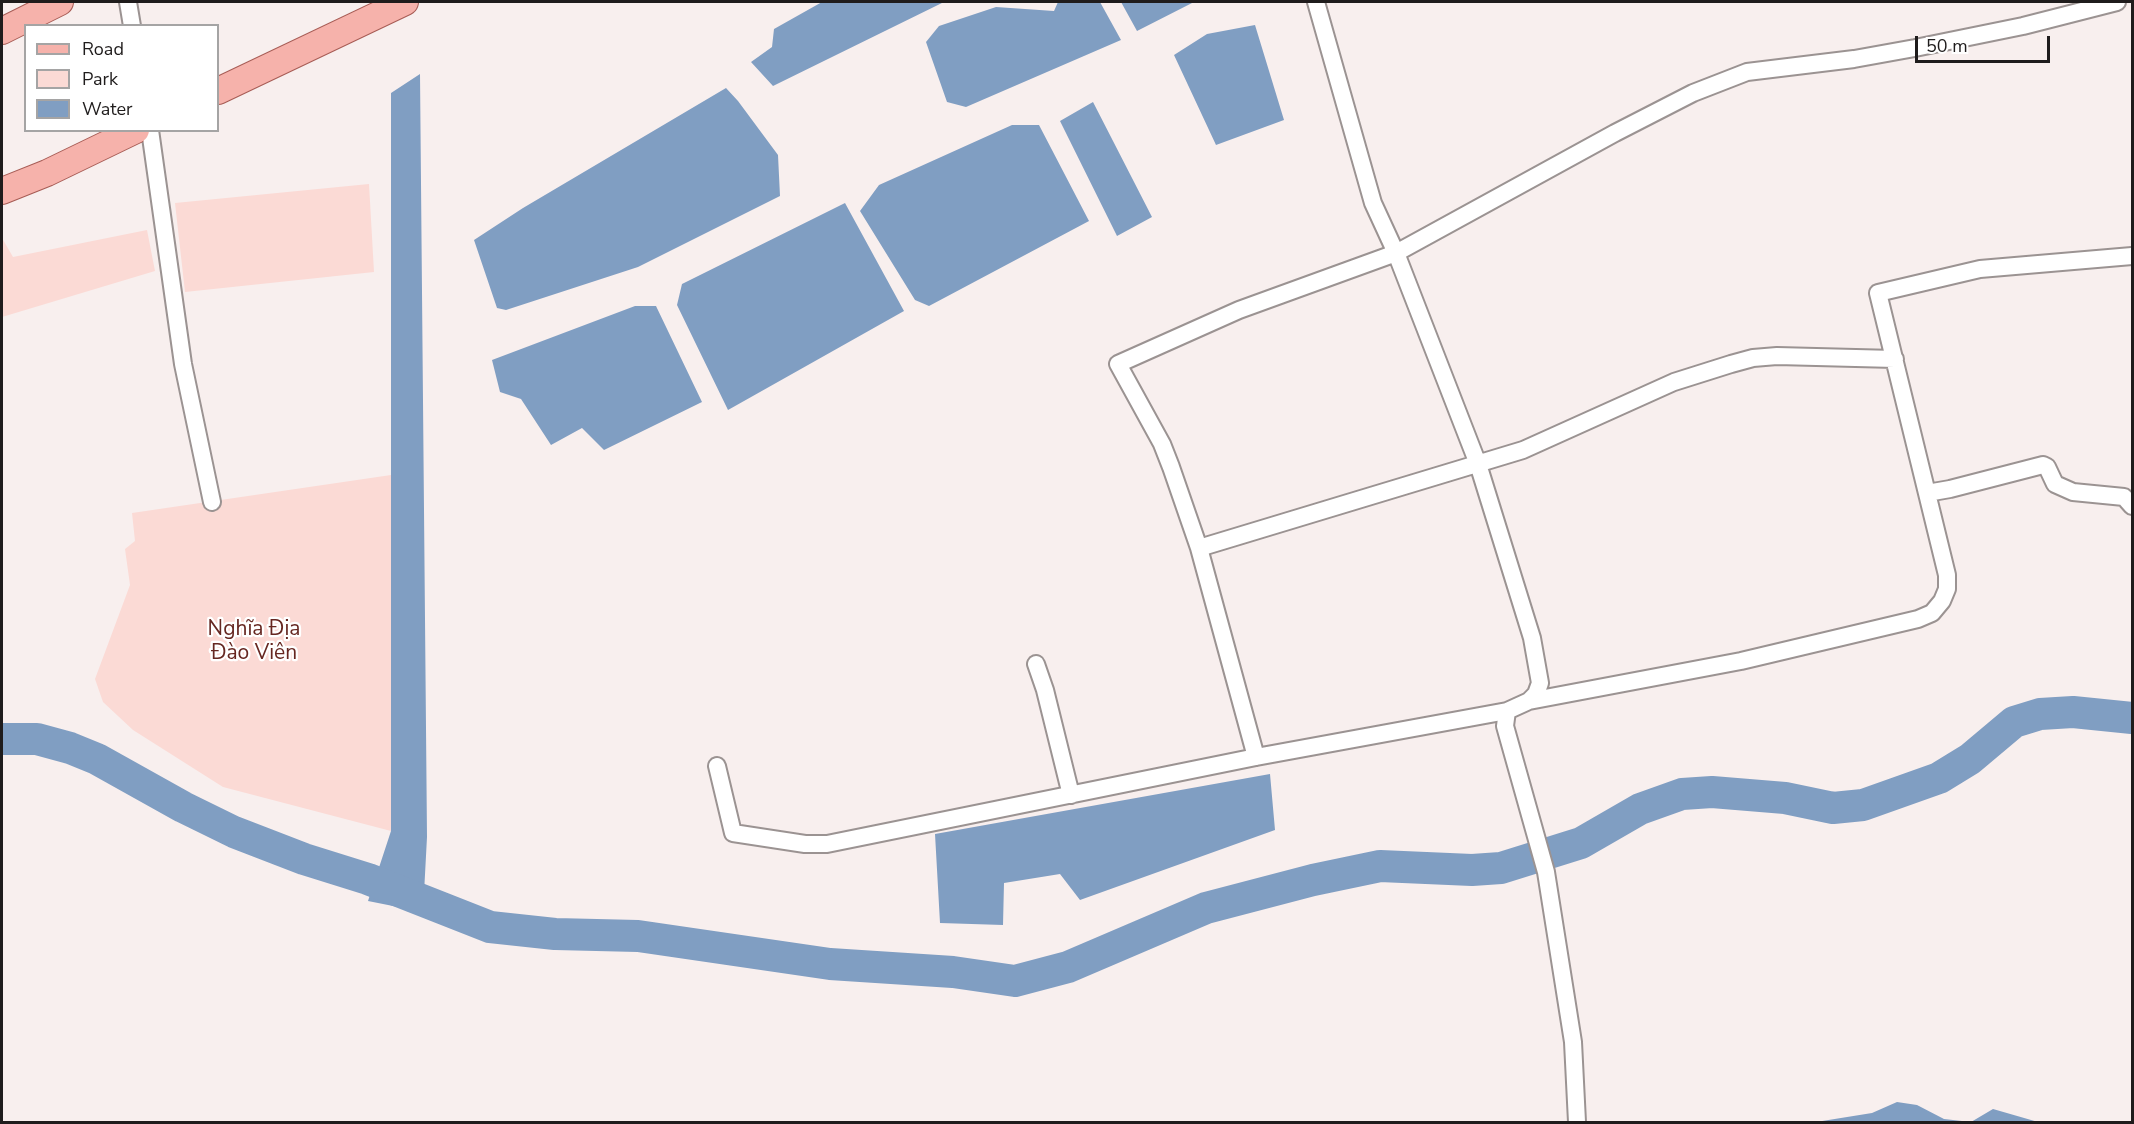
<!DOCTYPE html>
<html>
<head>
<meta charset="utf-8">
<style>
	body { margin:0 }
	#map { position:relative; width:2134px; height:1124px; overflow:hidden; background:#f8efee; font-family:"Nunito Sans",sans-serif }
	canvas { display:block }
	.frame { position:absolute; inset:0; border:3px solid #1f1c1c; pointer-events:none }
	.legend { position:absolute; left:24px; top:24px; width:195px; height:108px; box-sizing:border-box; background:#fff; border:2px solid #a5a4a4; margin:0; padding:8px 10px; list-style:none; font-size:18px; color:#1f1c1c }
	.legend li { display:flex; align-items:center; gap:12px; height:30px }
	.legend b { width:30px; border:2px solid #a5a4a4 }
	.scale { position:absolute; left:1915px; top:36px; width:135px; height:27px; box-sizing:border-box; border:3px solid #1f1c1c; border-top:0; padding-left:8px; font-size:18px; line-height:21px; white-space:nowrap; color:#1f1c1c; -webkit-text-stroke:4px #fff; paint-order:stroke }
</style>
</head>
<body>
<div id="map">
<canvas width="2134" height="1124"></canvas>
<div class="frame"></div>
<ul class="legend">
<li><b style="height:8px;background:#f6b2ab"></b>Road</li>
<li><b style="height:16px;background:#fbdad5"></b>Park</li>
<li><b style="height:16px;background:#809ec2"></b>Water</li>
</ul>
<div class="scale">50 m</div>
</div>
<script>
const ctx = document.querySelector('canvas').getContext('2d');
ctx.lineJoin = 'round';
function fill(path, color) {
  ctx.fillStyle = color;
  ctx.fill(path, 'evenodd');
}
function shape(rows) {
  const path = new Path2D();
  for (const r of rows) {
    path.moveTo(r[0], r[1]);
    for (let i = 2; i < r.length; i += 2) path.lineTo(r[i], r[i + 1]);
  }
  return path;
}
function trace(path, color, width, dash) {
  ctx.strokeStyle = color;
  ctx.lineWidth = width;
  ctx.lineCap = dash ? 'butt' : 'round';
  ctx.setLineDash(dash || []);
  ctx.stroke(path);
}
function label(font, color, halo, rows, align = 'center') {
  ctx.font = font + ' "Nunito Sans",sans-serif';
  ctx.lineWidth = 4.5;
  ctx.setLineDash([]);
  ctx.textBaseline = 'middle';
  ctx.strokeStyle = halo;
  ctx.fillStyle = color;
  for (const [text, x, y, turn = 0] of rows) {
    ctx.save();
    ctx.translate(x, y);
    ctx.rotate((+turn || 0) * Math.PI / 180);
    ctx.textAlign = isNaN(turn) ? turn : align;
    if (halo) ctx.strokeText(text, 0, 0);
    ctx.fillText(text, 0, 0);
    ctx.restore();
  }
}
const green = shape([
	[369,184,374,272,185,292,175,203],
	[147,230,155,271,2,317,2,238,13,257],
	[391,475,391,831,223,787,133,730,103,702,95,679,130,585,125,549,135,541,132,513]
]);
const water = shape([
	[822,2,944,2,773,86,751,62,772,47,774,29],
	[1058,2,1100,2,1121,40,966,107,947,102,926,42,939,26,996,7,1054,11],
	[1121,2,1194,2,1137,31],
	[1255,25,1284,120,1216,145,1174,55,1207,34],
	[420,74,427,837,423,912,368,901,391,831,391,93],
	[726,88,738,101,778,155,780,196,638,267,506,310,497,308,474,240,523,208],
	[1093,102,1152,217,1117,236,1060,121],
	[1012,125,1039,125,1089,221,929,306,915,300,860,211,879,185],
	[845,203,904,311,728,410,677,305,682,284],
	[635,306,656,306,702,402,604,450,582,428,551,445,521,399,500,392,492,360],
	[1270,774,1275,830,1080,900,1060,874,1004,883,1003,925,940,923,935,834],
	[1897,1102,1917,1105,1944,1119,1971,1122,1993,1109,2038,1122,1816,1122,1872,1113]
]);
const river = shape([
	[2,739,37,739,70,748,97,759,183,807,234,832,304,859,368,879,490,927,555,934,638,936,830,964,953,972,1015,981,1068,967,1206,908,1313,880,1380,866,1472,870,1501,868,1581,843,1640,809,1682,794,1712,792,1785,798,1833,808,1863,805,1939,778,1970,759,2014,722,2040,714,2073,712,2132,718]
]);
const minor = shape([
	[128,2,132,26],
	[1316,2,1373,203,1396,253,1478,464,1532,638,1540,683,1536,694,1529,701,1507,711,1505,726,1546,872,1573,1042,1577,1122],
	[150,130,183,364,212,502],
	[1927,493,1950,489,2043,465,2047,467,2055,484,2073,492,2124,497,2132,506],
	[1199,548,1523,450,1674,382,1731,364,1753,358,1777,356,1895,359],
	[1036,664,1045,690,1071,795],
	[1529,701,1741,661,1918,619,1932,613,1942,601,1947,589,1947,575,1878,293,1980,269,2132,256],
	[1256,757,1199,548,1171,467,1162,444,1118,364,1239,310,1396,253,1615,133,1693,93,1747,72,1854,59,1915,48,2023,26,2117,2],
	[717,766,733,833,805,844,827,844,1256,757,1507,711]
]);
const primary = shape([
	[2,31,60,2],
	[218,91,405,2],
	[2,191,47,173,136,130]
]);
const parkNames = [
	["Nghĩa Địa",254,630],
	["Đào Viên",254,654]
];
fill(green, '#fbdad5');
fill(water, '#809ec2');
trace(river, '#809ec2', 32);
trace(minor, '#9b9392', 20);
trace(primary, '#a75c55', 28);
trace(minor, '#fff', 16);
trace(primary, '#f6b2ab', 26);
label('21px', '#662721', '#fff', parkNames);
</script>
</body>
</html>
